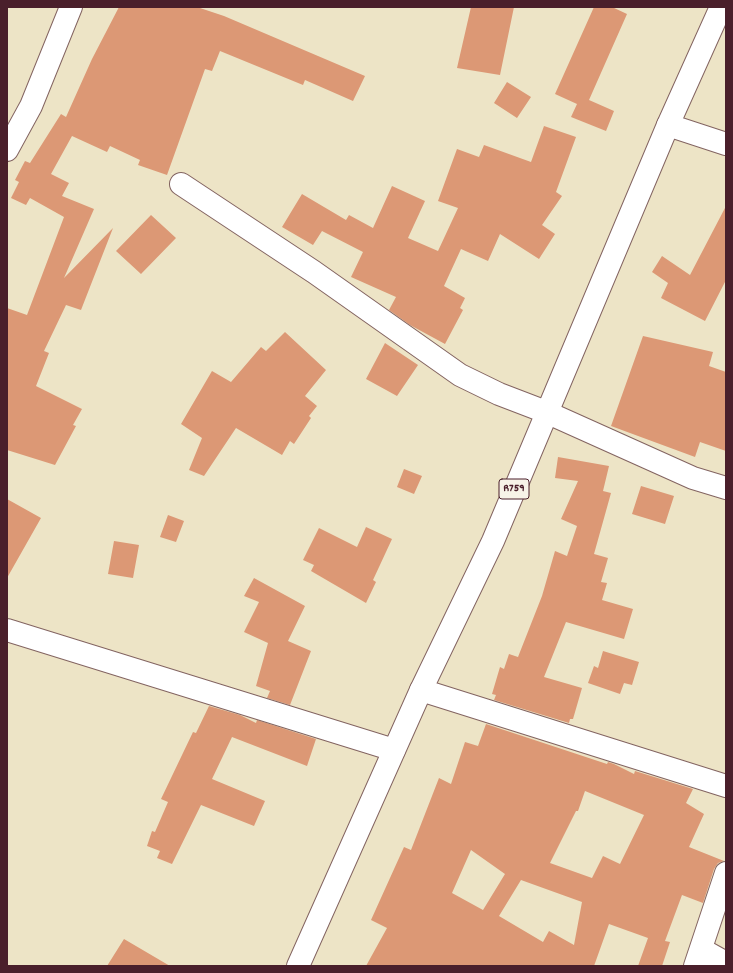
<!DOCTYPE html>
<html>
<head>
<meta charset="utf-8">
<style>
	body { margin:0 }
	#map { position:relative; width:733px; height:973px; overflow:hidden; background:#ede4c6; font-family:Dekko,sans-serif }
	canvas { display:block }
	.frame { position:absolute; inset:0; border:8px solid #4a1f2b; pointer-events:none }
</style>
</head>
<body>
<div id="map">
<canvas width="733" height="973"></canvas>
<div class="frame"></div>
</div>
<script>
const ctx = document.querySelector('canvas').getContext('2d');
ctx.lineJoin = 'round';
function fill(path, color) {
  ctx.fillStyle = color;
  ctx.fill(path, 'evenodd');
}
function shape(rows) {
  const path = new Path2D();
  for (const r of rows) {
    path.moveTo(r[0], r[1]);
    for (let i = 2; i < r.length; i += 2) path.lineTo(r[i], r[i + 1]);
  }
  return path;
}
function trace(path, color, width, dash) {
  ctx.strokeStyle = color;
  ctx.lineWidth = width;
  ctx.lineCap = dash ? 'butt' : 'round';
  ctx.setLineDash(dash || []);
  ctx.stroke(path);
}
function label(font, color, halo, rows, align = 'center') {
  ctx.font = font + ' Dekko,sans-serif';
  ctx.lineWidth = 3;
  ctx.setLineDash([]);
  ctx.textBaseline = 'middle';
  ctx.strokeStyle = halo;
  ctx.fillStyle = color;
  for (const [text, x, y, turn = 0] of rows) {
    ctx.save();
    ctx.translate(x, y);
    ctx.rotate((+turn || 0) * Math.PI / 180);
    ctx.textAlign = isNaN(turn) ? turn : align;
    if (halo) ctx.strokeText(text, 0, 0);
    ctx.fillText(text, 0, 0);
    ctx.restore();
  }
}
const building = shape([
	[119,7,197,7,224,16,365,76,353,101,305,80,303,85,220,51,212,71,205,69,167,175,138,165,140,160,110,146,107,152,72,136,51,174,69,183,62,196,94,209,64,278,113,228,81,310,66,305,44,351,49,353,36,386,82,409,73,425,76,426,55,465,7,450,7,308,27,315,64,217,30,198,26,205,11,198,19,182,15,180,25,161,30,163,61,114,66,117,92,59],
	[471,7,514,7,500,75,457,68],
	[594,7,612,7,627,14,589,100,614,111,606,131,571,117,577,104,555,94],
	[507,82,531,97,517,118,494,103],
	[544,126,576,137,556,192,562,196,542,225,555,234,539,259,500,234,488,261,461,249,444,286,465,298,460,308,463,310,445,344,410,325,389,310,396,297,351,277,363,252,322,231,313,245,282,227,302,194,346,220,349,215,373,228,392,186,425,201,408,238,438,251,458,208,438,201,457,149,479,157,484,145,531,162],
	[726,206,726,280,705,321,661,298,668,283,652,272,662,256,690,275],
	[151,215,176,238,141,274,116,251],
	[285,332,326,370,305,396,317,406,309,416,311,418,294,444,290,441,282,455,236,428,204,476,189,470,202,438,181,424,212,371,231,382,261,347,266,351],
	[643,336,713,352,709,366,726,372,726,451,700,442,695,457,611,426],
	[385,343,418,365,397,396,366,379],
	[558,457,609,466,603,491,611,493,594,554,608,558,601,582,607,583,602,600,633,609,624,639,566,622,544,677,582,688,573,719,570,719,569,723,494,700,496,695,492,694,500,667,504,669,509,654,518,657,542,596,555,551,567,556,577,526,561,519,578,481,555,478],
	[404,469,422,476,414,494,397,487],
	[641,486,674,496,665,524,632,514],
	[7,499,41,518,7,578],
	[168,515,184,521,176,542,160,537],
	[366,527,392,539,373,580,376,582,366,603,311,571,314,565,303,560,319,528,357,547],
	[114,541,139,545,133,578,108,574],
	[254,578,305,606,288,641,311,651,290,705,267,698,270,691,256,686,268,643,244,632,259,602,244,596],
	[603,651,639,662,632,685,624,683,620,694,588,683,594,666,598,668],
	[209,706,240,715,256,723,257,720,316,739,307,766,232,737,212,779,265,801,254,826,201,805,172,864,157,858,160,851,147,846,152,831,155,832,168,802,161,799,193,732,196,733],
	[486,724,607,764,608,762,614,764,634,774,635,771,693,789,686,803,704,814,689,847,724,861,718,863,714,869,703,903,682,895,665,941,670,942,662,966,638,966,648,938,609,924,594,966,366,966,387,928,371,920,404,847,411,850,439,778,451,784,465,742,478,746],
	[585,791,644,815,620,864,603,856,592,878,550,863,576,811,578,811],
	[471,850,505,874,483,910,452,893],
	[521,880,582,902,574,945,549,931,543,942,499,916],
	[124,939,170,966,107,966]
]);
const minor = shape([
	[668,125,726,144],
	[7,150,31,106,71,7],
	[181,184,314,272,460,375,499,394,546,412,693,478,726,488],
	[7,630,394,750],
	[421,690,726,786],
	[701,949,726,963],
	[695,966,726,873]
]);
const major = shape([
	[298,966,421,690,493,541,668,125,721,7]
]);
const shields = [
	[514,489,30]
];
const shieldNames = [
	["R759",514,489]
];
fill(building, '#dc9875');
trace(minor, '#836461', 24);
trace(major, '#836461', 24);
trace(minor, '#fff', 22);
trace(major, '#fff', 22);
for (const [x, y, w] of shields) {
  const box = new Path2D();
  box.roundRect(x - w / 2, y - 10, w, 20, 3);
  ctx.fillStyle = '#f7f3e8';
  ctx.fill(box);
  trace(box, '#4a1f2b', 1);
}
label('bold 12px', '#4a1f2b', null, shieldNames);
</script>
</body>
</html>
